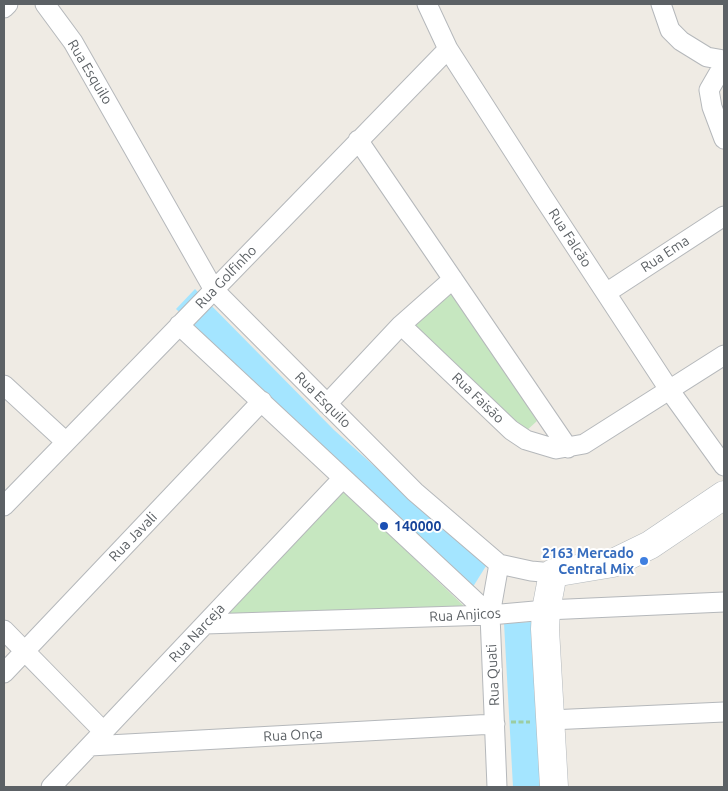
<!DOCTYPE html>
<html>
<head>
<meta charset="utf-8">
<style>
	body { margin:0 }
	#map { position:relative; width:728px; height:791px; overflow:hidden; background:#efebe4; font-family:Ubuntu,sans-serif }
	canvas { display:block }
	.frame { position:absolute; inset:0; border:5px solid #5c6165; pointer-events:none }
</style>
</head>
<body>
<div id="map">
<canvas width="728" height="791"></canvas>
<div class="frame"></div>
</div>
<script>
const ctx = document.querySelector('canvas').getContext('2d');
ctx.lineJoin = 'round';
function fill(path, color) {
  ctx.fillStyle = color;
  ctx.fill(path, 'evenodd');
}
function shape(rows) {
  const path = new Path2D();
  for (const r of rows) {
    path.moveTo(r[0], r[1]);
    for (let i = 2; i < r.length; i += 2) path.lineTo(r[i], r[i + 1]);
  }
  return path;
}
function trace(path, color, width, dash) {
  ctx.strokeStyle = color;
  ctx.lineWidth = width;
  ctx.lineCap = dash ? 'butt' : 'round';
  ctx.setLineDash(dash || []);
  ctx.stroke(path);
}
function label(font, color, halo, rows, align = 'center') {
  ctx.font = font + ' Ubuntu,sans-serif';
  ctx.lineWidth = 4;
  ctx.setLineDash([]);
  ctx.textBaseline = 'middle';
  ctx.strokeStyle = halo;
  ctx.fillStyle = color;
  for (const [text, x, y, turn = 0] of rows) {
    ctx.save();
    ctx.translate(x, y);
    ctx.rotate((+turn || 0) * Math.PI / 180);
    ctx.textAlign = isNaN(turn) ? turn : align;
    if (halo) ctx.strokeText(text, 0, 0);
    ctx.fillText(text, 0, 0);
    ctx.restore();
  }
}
const green = shape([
	[451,288,537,421,525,432,414,327],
	[340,487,469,611,220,621]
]);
const water = shape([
	[195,289,334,430,486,566,471,590,176,309],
	[532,622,543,787,513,787,504,623]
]);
const path = shape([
	[511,722,530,722]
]);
const street = shape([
	[45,4,73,42,214,290,415,492,499,564,531,571,553,573],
	[427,4,448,49,543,197,670,391,724,466],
	[661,4,670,30,681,41,707,57,724,60],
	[4,8,8,4],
	[724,64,709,90,712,107,724,139],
	[358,140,568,448],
	[606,293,724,216],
	[179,325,490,615],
	[401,325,511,430,526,440,556,449,584,444,724,355],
	[4,385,66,442],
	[327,404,401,325,453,279],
	[4,506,448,49],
	[205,624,490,615,546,610,724,602],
	[4,630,104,732],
	[4,673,262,401],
	[550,720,724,712],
	[90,746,495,724],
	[51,787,343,478],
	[497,787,490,615,499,564]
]);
const secondary = shape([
	[554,787,545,629,546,610,553,573,613,563,650,545,724,495]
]);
const markers = [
	[384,526,5,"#1a4fb4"],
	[644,561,5,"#3f7fe0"]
];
const streetNames = [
	["Rua Esquilo",90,72,59],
	["Rua Falcão",570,238,57],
	["Rua Ema",665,254,-33],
	["Rua Golfinho",226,277,-46],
	["Rua Faisão",478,398,44],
	["Rua Esquilo",323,400,45],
	["Rua Javali",133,537,-46],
	["Rua Anjicos",465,615,-3],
	["Rua Narceja",197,633,-47],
	["Rua Quati",493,675,-93],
	["Rua Onça",293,735,-3]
];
const transitNames = [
	["140000",394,526]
];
const shopNames = [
	["2163 Mercado",634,553],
	["Central Mix",634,569]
];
fill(green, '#c6e7c0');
fill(water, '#a4e5ff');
trace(street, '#b5b8bb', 21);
trace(secondary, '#b3b8bc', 29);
trace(path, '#9ccda2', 3, [5, 2.5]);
trace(street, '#fff', 19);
trace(secondary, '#fff', 28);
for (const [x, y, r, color] of markers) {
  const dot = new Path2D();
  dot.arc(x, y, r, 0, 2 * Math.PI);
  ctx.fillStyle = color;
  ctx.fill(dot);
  trace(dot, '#fff', 2);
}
label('14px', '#5c6165', '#fff', streetNames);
label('bold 14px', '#164399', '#fff', transitNames, 'left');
label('bold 14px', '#366cbe', '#fff', shopNames, 'right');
</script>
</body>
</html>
